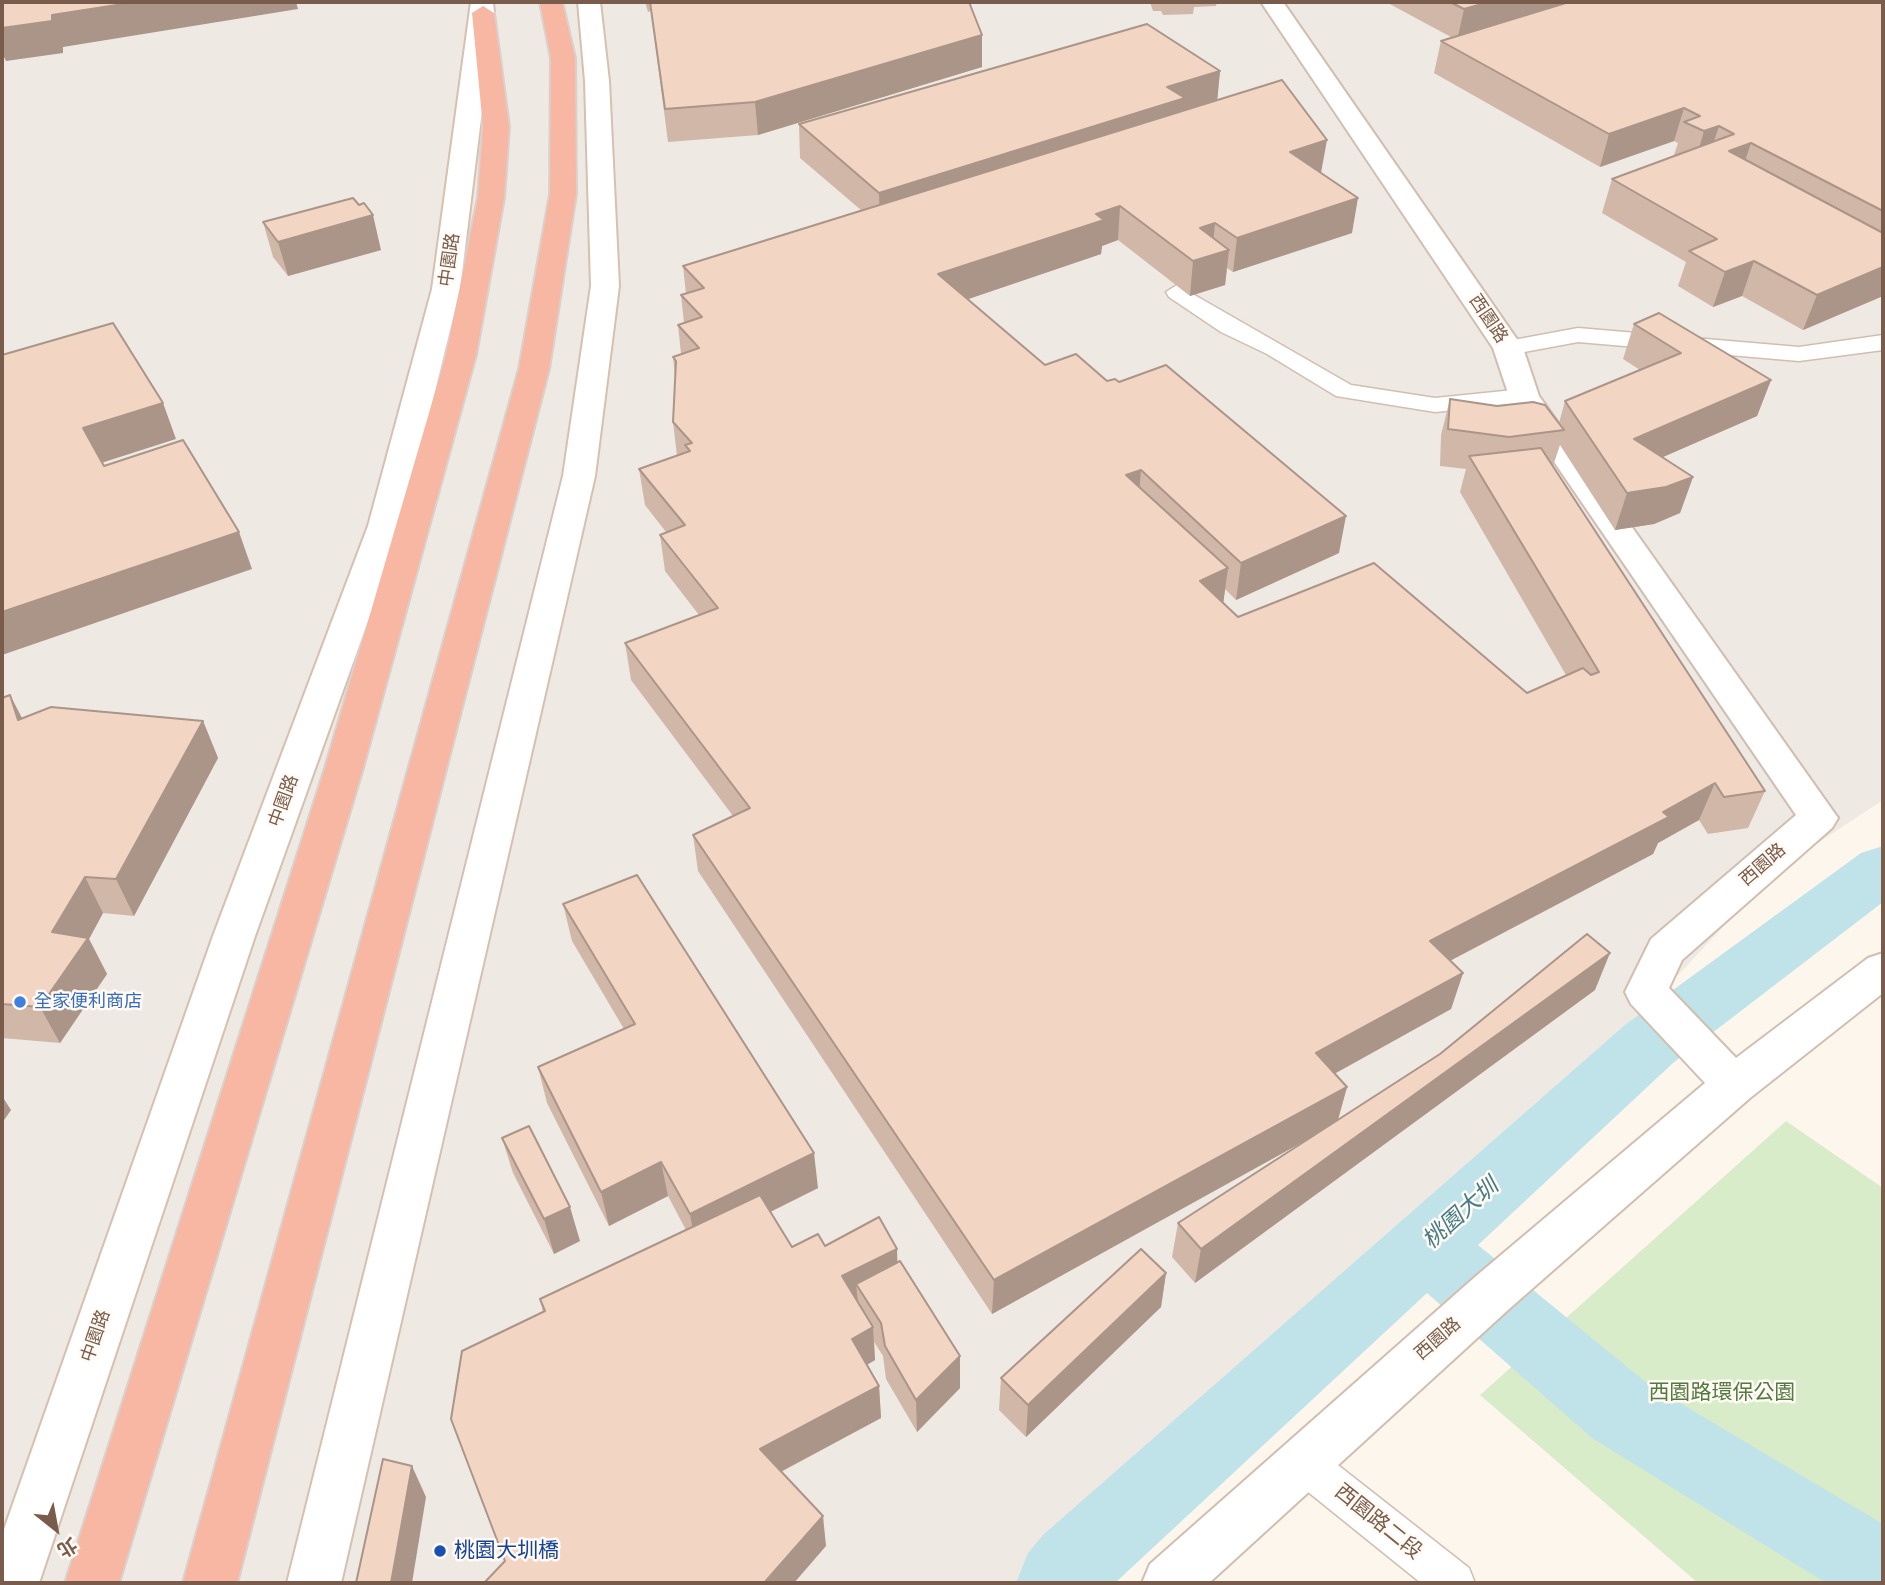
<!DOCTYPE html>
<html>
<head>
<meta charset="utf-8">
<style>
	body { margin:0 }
	#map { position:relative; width:1885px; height:1585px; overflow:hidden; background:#fdf6ec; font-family:"Fira Sans","Noto Sans TC",sans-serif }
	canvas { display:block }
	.frame { position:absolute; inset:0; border:4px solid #7a5c4d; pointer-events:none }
	.north { position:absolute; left:21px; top:1494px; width:70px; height:70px; -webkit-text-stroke:5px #fffaf3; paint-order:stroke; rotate:149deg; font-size:19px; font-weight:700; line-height:28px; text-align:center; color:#7a5c4d }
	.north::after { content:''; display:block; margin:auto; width:24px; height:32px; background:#7a5c4d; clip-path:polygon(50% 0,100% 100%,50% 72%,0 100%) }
</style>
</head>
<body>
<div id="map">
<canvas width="1885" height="1585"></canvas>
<div class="frame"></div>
<div class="north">北</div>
</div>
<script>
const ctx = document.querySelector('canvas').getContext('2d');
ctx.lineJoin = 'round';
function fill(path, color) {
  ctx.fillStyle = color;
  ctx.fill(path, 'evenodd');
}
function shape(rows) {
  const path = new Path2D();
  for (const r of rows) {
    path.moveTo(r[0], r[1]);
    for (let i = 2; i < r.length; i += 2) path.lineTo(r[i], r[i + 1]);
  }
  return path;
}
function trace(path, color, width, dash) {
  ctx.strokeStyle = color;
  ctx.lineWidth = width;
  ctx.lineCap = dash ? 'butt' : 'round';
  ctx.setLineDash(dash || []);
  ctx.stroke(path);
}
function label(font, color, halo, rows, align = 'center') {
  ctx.font = font + ' "Fira Sans","Noto Sans TC",sans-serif';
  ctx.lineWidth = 5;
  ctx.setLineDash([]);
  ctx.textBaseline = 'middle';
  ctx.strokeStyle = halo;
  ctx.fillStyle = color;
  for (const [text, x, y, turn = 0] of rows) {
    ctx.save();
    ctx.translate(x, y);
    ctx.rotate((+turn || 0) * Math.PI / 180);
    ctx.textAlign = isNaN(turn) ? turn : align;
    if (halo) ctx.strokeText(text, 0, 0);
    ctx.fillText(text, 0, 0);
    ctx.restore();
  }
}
const industrial = shape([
	[2,2,1883,2,1883,800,1775,871,1426,1246,1092,1583,2,1583]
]);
const green = shape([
	[1786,1121,1883,1188,1883,1583,1698,1583,1480,1395]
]);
const canal = shape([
	[1883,846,1883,902,1673,1063,1478,1245,1648,1384,1883,1524,1883,1583,1826,1583,1592,1438,1427,1293,1115,1583,1016,1583,1028,1553,1043,1535,1625,1025,1861,853,1883,846]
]);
const service = shape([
	[1177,285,1351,385,1435,398,1524,389,1532,391,1536,396,1532,401,1524,403,1435,412,1336,396,1267,354,1221,332,1169,297,1166,292,1177,285],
	[1578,328,1799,347,1883,335,1883,350,1799,361,1578,342,1508,355,1497,348,1508,341,1578,328],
	[1301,1441,1315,1447,1469,1568,1475,1583,1421,1583,1287,1475,1281,1461,1287,1447,1301,1441]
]);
const minor = shape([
	[1261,2,1283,2,1523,348,1539,396,1838,818,1832,828,1682,960,1669,988,1736,1058,1868,958,1883,953,1883,993,1750,1098,1509,1309,1209,1583,1142,1583,1150,1564,1475,1277,1705,1083,1631,1004,1625,992,1651,939,1796,815,1509,396,1493,348,1261,2]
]);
const secondary = shape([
	[471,2,493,2,494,13,460,289,402,526,255,936,39,1583,2,1583,2,1535,213,936,368,526,432,289,471,2],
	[578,2,600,2,609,81,619,286,595,476,341,1583,287,1583,563,476,591,286,585,81,578,2]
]);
const motorway = shape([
	[540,2,562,2,575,58,576,194,549,369,237,1583,183,1583,519,369,550,194,551,58,540,2],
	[483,6,494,13,509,127,504,198,476,355,363,768,119,1583,65,1583,325,768,446,355,478,198,483,127,472,13,483,6]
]);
const wall = shape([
	[645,2,969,2,982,35,982,67,758,135,668,142,651,11,648,12],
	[1150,2,1217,2,1216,6,1194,7,1193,14,1163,15,1161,11,1153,11],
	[1386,2,1883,2,1883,296,1803,330,1742,296,1713,307,1678,286,1686,262,1602,213,1612,179,1675,155,1674,155,1678,143,1674,141,1600,167,1434,73,1441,41,1451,37],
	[1220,71,1217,100,1321,173,1352,233,1233,272,1227,268,1225,285,1190,296,1118,240,1102,246,1101,254,968,299,1045,365,1107,381,1339,553,1236,600,1225,589,1223,603,1238,617,1527,693,1566,675,1460,492,1466,469,1440,466,1441,435,1450,399,1559,423,1565,401,1640,370,1623,359,1634,324,1771,380,1757,416,1662,457,1693,477,1680,513,1654,524,1615,530,1560,445,1553,466,1765,791,1748,828,1708,834,1699,820,1658,843,1653,854,1450,961,1463,973,1451,1009,1334,1074,1347,1087,1338,1120,1595,990,1195,1283,1172,1257,1178,1223,1308,1139,992,1314,698,871,693,835,733,816,631,680,625,643,699,615,665,571,660,535,666,532,645,505,639,469,677,456,673,422,675,377,673,357,681,354,678,325,684,323,681,295,686,294,683,266,861,210,800,158,799,124],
	[263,222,381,250,288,276,273,257],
	[10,695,22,718,203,721,218,758,134,916,103,913,89,939,107,974,60,1043,2,1038,2,698],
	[563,904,818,1188,770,1212,792,1247,825,1246,897,1262,960,1388,917,1432,886,1379,883,1356,874,1342,875,1360,867,1365,879,1386,881,1418,781,1472,826,1546,505,1561,543,1312,540,1299,686,1230,668,1196,609,1226,547,1103,538,1067,624,1029,572,941],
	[502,1138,580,1241,554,1254,513,1173],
	[1166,1273,1161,1307,1026,1437,999,1410,1001,1378]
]);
const shadedWall = shape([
	[136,2,296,2,298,9,63,47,63,53,6,61,3,55,2,55,2,28,52,15],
	[1489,2,1586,2,1457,41,1464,9],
	[982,35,982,67,758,135,755,102],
	[1220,71,1217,103,880,227,879,193,1167,87],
	[1684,108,1674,141,1600,167,1609,134],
	[1719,126,1708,159,1694,165,1704,131],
	[1327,140,1321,173,1290,152],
	[1751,143,1740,176,1729,151],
	[1358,198,1352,233,1233,272,1237,238],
	[1120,206,1118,240,1102,246,1101,254,939,309,938,274],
	[373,215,381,250,288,276,278,242],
	[1215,223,1212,255,1229,250,1225,285,1190,296,1193,261,1200,228],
	[1754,261,1742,296,1713,307,1725,272],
	[1883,267,1883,296,1803,330,1817,295],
	[1771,380,1757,416,1622,475,1634,439],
	[163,403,176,439,98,464,83,428],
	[1141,470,1138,506,1126,475],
	[1693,477,1680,513,1654,524,1615,530,1627,493],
	[1346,516,1339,553,1236,600,1241,563],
	[239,532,252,569,2,655,2,612],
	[1228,568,1223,605,1200,581],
	[10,695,29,732,18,720],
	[203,721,218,758,134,916,116,879],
	[1715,783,1699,820,1658,843,1653,854,1419,977,1430,941],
	[85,877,103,913,89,939,107,974,60,1043,40,1007,52,932],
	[1610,953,1595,990,1195,1283,1201,1249],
	[1463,973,1451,1009,1307,1089,1316,1053],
	[1347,1087,1337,1123,992,1314,994,1280],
	[2,1096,11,1110,2,1123],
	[814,1153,818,1188,696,1249,690,1214],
	[661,1162,668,1196,609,1226,601,1192],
	[570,1207,580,1241,554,1254,544,1219],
	[897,1249,898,1282,856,1284,858,1303,842,1276],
	[1166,1273,1161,1307,1026,1437,1028,1405],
	[873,1327,875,1360,854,1372,852,1339],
	[960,1356,960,1388,917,1432,916,1400],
	[879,1386,881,1418,765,1480,760,1449],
	[412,1466,426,1497,412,1583,391,1583],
	[823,1516,826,1546,794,1583,764,1583]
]);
const building = shape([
	[2,2,136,2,52,15,52,21,2,28,2,2],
	[650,2,969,2,982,35,755,102,665,109,650,2],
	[1450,2,1489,2,1464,9,1450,2],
	[1569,2,1883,2,1883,211,1751,143,1729,151,1883,233,1883,267,1817,295,1754,261,1725,272,1689,251,1717,239,1612,179,1734,134,1719,126,1704,131,1684,122,1700,116,1684,108,1609,134,1441,41,1569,2],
	[1147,24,1220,71,1167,87,1185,98,879,193,799,124,1147,24],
	[1282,80,1327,140,1290,152,1358,198,1237,238,1215,223,1200,228,1229,250,1193,261,1120,206,1096,214,1104,220,938,274,1045,365,1076,354,1107,381,1115,379,1119,382,1166,365,1346,516,1241,563,1141,470,1126,475,1228,568,1200,581,1238,617,1374,563,1527,693,1583,668,1591,675,1599,672,1469,456,1541,448,1765,791,1724,797,1715,783,1663,812,1669,817,1430,941,1463,973,1316,1053,1347,1087,994,1280,693,835,750,808,625,643,718,608,660,535,685,525,639,469,690,451,685,445,692,443,673,422,676,361,673,357,699,348,678,325,702,317,681,295,704,288,683,266,1282,80],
	[353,198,359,205,364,203,373,215,278,242,263,222,353,198],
	[1659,313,1771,380,1634,439,1693,477,1666,487,1627,493,1565,401,1681,353,1634,324,1659,313],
	[113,323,163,403,83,428,104,466,183,440,239,532,2,612,2,355,113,323],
	[1450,399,1497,406,1533,402,1545,405,1564,430,1509,437,1448,429,1450,399],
	[10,695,18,720,51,707,203,721,116,879,85,877,52,932,88,938,40,1007,2,1004,2,698,10,695],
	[637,875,814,1153,690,1214,661,1162,601,1192,538,1067,635,1024,563,904,637,875],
	[1587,934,1610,953,1201,1249,1178,1223,1440,1054,1587,934],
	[529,1126,570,1207,544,1219,502,1138,529,1126],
	[760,1195,792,1247,818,1234,825,1246,879,1217,897,1249,842,1276,873,1327,852,1339,879,1386,760,1449,823,1516,764,1583,484,1583,505,1561,451,1419,462,1351,545,1311,540,1299,760,1195],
	[1141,1249,1166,1273,1028,1405,1001,1378,1141,1249],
	[900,1261,960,1356,916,1400,885,1346,881,1323,856,1284,900,1261],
	[383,1459,412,1466,391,1583,356,1583,383,1459]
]);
const markers = [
	[20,1002,7,"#3f7fe0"],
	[440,1551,7,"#1a4fb4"]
];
const streetNames = [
	["中園路",450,260,-82],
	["西園路",1488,319,56],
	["中園路",284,801,-70],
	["西園路",1763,865,-41],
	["中園路",96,1336,-71],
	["西園路",1438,1339,-41]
];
const shopNames = [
	["全家便利商店",34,1002]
];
const nearParknames = [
	["西園路環保公園",1722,1393]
];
const nearStreetnames = [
	["西園路二段",1378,1522,39]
];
const nearTransitnames = [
	["桃園大圳橋",454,1551]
];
const nearWaternames = [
	["桃園大圳",1461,1214,-42]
];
fill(industrial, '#efe9e4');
fill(green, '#d8ecc9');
fill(canal, '#bfe3e8');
trace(service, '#d1beb0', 3);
trace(minor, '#d1beb0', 4);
trace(secondary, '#d6c0b0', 4);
trace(motorway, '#dad1cd', 4);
fill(service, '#fff');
fill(minor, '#fff');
fill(secondary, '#fff');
fill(motorway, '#f7b7a3');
fill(wall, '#d1b7a8');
fill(shadedWall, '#aa9588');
fill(building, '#f3d5c3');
trace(building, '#aa9588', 2);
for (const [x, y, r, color] of markers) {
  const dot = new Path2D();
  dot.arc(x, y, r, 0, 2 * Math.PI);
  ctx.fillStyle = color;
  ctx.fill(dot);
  trace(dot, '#fffaf3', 2.5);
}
label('18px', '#7a5c4d', '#fffaf3', streetNames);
label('18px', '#366cbe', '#fffaf3', shopNames, 'left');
label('21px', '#537a41', '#fffaf3', nearParknames);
label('21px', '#7a5c4d', '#fffaf3', nearStreetnames);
label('21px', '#164399', '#fffaf3', nearTransitnames, 'left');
label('italic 23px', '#437c86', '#fffaf3', nearWaternames);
</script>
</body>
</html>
